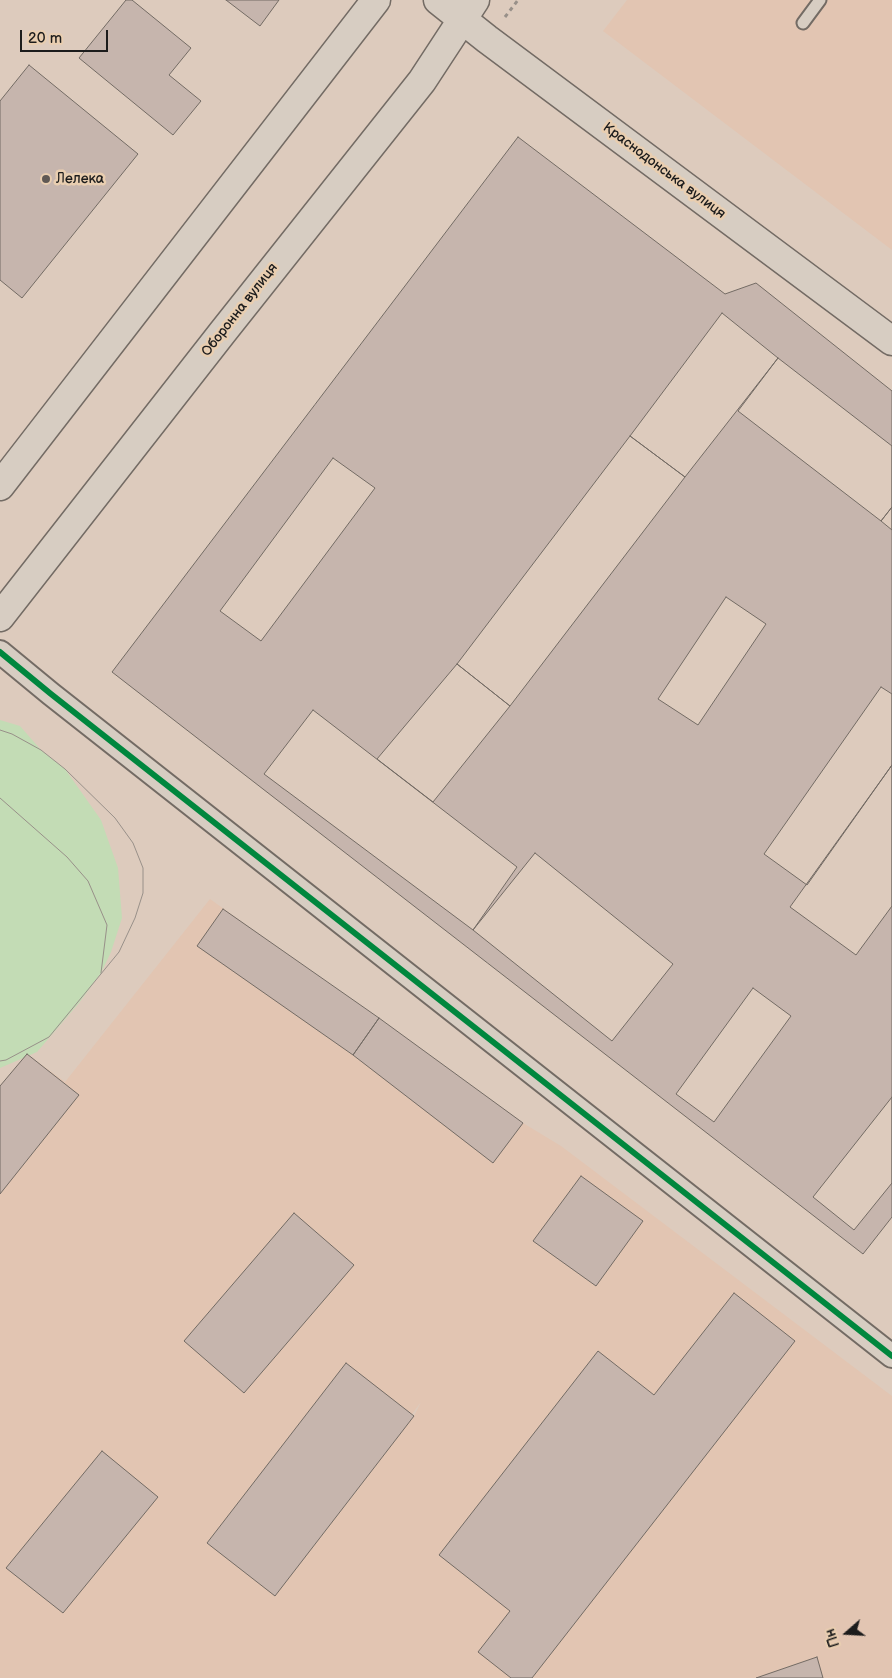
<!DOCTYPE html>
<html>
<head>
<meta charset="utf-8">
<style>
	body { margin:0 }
	#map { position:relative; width:892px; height:1678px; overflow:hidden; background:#ddcbbd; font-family:"Balsamiq Sans",sans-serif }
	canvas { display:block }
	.north { position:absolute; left:822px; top:1608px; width:50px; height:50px; -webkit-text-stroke:4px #e9ceb0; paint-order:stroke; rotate:251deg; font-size:14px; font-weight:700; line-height:20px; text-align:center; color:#1c1c1c }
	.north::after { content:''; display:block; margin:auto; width:18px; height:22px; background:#1c1c1c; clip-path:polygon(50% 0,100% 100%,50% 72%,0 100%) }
	.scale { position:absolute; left:20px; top:30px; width:88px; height:22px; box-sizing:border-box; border:2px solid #1c1c1c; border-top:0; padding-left:6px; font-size:15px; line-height:18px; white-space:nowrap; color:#1c1c1c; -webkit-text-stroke:4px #e9ceb0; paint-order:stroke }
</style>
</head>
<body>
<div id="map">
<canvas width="892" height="1678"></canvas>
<div class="north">Пн</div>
<div class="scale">20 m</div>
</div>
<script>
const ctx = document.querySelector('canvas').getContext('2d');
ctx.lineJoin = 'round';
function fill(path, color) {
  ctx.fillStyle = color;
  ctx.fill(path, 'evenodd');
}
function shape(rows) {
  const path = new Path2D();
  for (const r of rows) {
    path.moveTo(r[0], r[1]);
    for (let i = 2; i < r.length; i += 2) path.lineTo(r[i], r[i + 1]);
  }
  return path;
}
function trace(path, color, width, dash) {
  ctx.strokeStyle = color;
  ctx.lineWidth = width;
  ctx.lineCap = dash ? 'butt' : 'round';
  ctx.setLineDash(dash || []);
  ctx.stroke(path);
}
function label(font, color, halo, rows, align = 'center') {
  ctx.font = font + ' "Balsamiq Sans",sans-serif';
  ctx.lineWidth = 5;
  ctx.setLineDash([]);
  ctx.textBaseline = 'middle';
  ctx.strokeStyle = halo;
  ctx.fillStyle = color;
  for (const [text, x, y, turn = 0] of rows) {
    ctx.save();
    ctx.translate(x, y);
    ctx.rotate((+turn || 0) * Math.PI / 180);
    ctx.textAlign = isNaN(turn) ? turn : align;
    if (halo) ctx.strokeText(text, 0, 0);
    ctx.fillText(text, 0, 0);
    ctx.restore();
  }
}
const built = shape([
	[627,0,892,0,892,250,603,31],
	[210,899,523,1123,561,1146,892,1396,892,1678,0,1678,0,1086,27,1054,65,1082],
	[421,1402,414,1416,310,1551,310,1550]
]);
const green = shape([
	[0,720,20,726,41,750,65,769,101,820,118,868,122,918,111,952,101,973,79,1003,37,1052,0,1068]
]);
const building = shape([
	[126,0,132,0,191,48,169,75,201,101,173,135,79,58,126,0],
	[226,0,279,0,260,26,226,0],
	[29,65,138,154,22,298,0,280,0,101,29,65],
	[518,137,725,294,756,283,892,391,892,1217,863,1254,112,672,518,137],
	[722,313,778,358,685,477,630,436,722,313],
	[778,358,892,446,892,507,881,521,738,411,778,358],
	[630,436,685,477,510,706,457,664,630,436],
	[333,458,375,488,261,641,220,611,333,458],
	[892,507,892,530,881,521,892,507],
	[726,597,766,624,698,725,658,699,726,597],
	[457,664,510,706,433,802,377,759,457,664],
	[881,687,892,694,892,765,807,885,764,854,881,687],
	[313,710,517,867,473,930,264,774,313,710],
	[892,765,892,906,856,955,790,907,892,765],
	[535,853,673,964,612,1041,473,930,535,853],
	[223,909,379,1018,353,1055,197,946,223,909],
	[753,988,791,1016,714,1122,676,1094,753,988],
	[379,1018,523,1123,493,1163,353,1055,379,1018],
	[27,1054,79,1095,0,1194,0,1086,27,1054],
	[892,1097,892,1183,854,1230,813,1197,892,1097],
	[581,1176,643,1221,596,1286,533,1241,581,1176],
	[294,1213,354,1265,244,1393,184,1341,294,1213],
	[734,1293,795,1341,532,1678,511,1678,478,1652,510,1611,439,1555,598,1351,654,1395,734,1293],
	[346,1363,414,1416,275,1596,207,1543,346,1363],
	[102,1451,158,1497,63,1613,6,1568,102,1451],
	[817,1657,823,1678,756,1678,817,1657]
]);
const path = shape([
	[505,17,518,0]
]);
const service = shape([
	[803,23,820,0]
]);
const minor = shape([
	[0,652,51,694,892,1356]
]);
const primary = shape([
	[438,0,487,39,892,341],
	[0,486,376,0],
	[0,617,222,333,422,81,475,0]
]);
const tram = shape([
	[0,730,12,734,41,750,65,769,115,818,133,843,143,868,143,893,135,918,119,952,49,1037,6,1060,0,1061],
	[0,798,67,857,88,881,107,925,101,973]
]);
const cycleway = shape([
	[0,652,51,694,892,1356]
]);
const markers = [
	[46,179,5,"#605954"]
];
const streetNames = [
	["Краснодонська вулиця",664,171,37],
	["Оборонна вулиця",240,310,-52]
];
const poiNames = [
	["Лелека",56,179]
];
fill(built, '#e2c5b2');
fill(green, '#c3dcb5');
fill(building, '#c6b5ad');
trace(building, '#736b64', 1);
trace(service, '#736b64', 15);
trace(minor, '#736b64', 26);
trace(primary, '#736b64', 31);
trace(path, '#989089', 3, [4, 4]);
trace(service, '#d7cdc2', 11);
trace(minor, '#d7cdc2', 22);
trace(primary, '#d7cdc2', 28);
trace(tram, '#989089', 1);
trace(cycleway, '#00873e', 6);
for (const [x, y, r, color] of markers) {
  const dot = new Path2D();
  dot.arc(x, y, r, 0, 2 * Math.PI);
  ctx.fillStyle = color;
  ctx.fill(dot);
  trace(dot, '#e9ceb0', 2);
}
label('14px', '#1c1c1c', '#e9ceb0', streetNames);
label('14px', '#1c1c1c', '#e9ceb0', poiNames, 'left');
</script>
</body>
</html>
